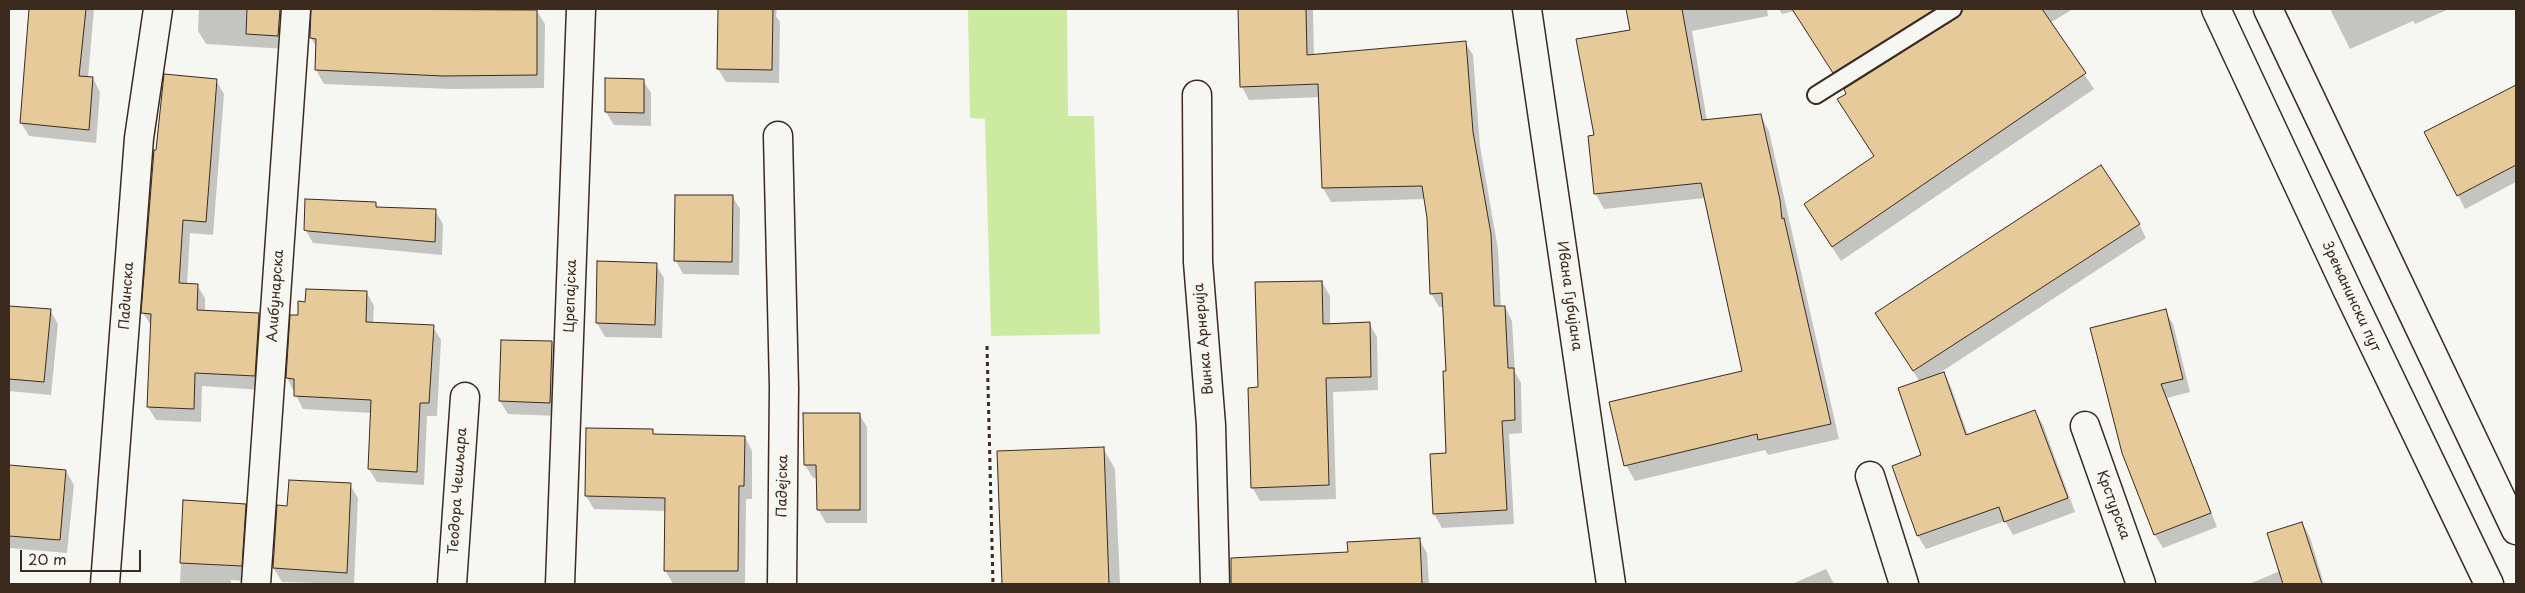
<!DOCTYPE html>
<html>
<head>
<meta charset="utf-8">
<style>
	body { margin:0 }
	#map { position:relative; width:2525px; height:593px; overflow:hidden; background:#f6f6f2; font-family:"Playpen Sans",sans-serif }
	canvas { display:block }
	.frame { position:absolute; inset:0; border:10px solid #3b2a1e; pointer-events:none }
	.scale { position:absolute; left:20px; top:550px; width:121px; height:22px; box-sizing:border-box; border:2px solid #3b2a1e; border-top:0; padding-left:6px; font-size:15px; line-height:18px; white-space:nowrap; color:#3b2a1e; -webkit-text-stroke:4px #f6f6f2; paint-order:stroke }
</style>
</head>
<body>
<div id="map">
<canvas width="2525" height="593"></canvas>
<div class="frame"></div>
<div class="scale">20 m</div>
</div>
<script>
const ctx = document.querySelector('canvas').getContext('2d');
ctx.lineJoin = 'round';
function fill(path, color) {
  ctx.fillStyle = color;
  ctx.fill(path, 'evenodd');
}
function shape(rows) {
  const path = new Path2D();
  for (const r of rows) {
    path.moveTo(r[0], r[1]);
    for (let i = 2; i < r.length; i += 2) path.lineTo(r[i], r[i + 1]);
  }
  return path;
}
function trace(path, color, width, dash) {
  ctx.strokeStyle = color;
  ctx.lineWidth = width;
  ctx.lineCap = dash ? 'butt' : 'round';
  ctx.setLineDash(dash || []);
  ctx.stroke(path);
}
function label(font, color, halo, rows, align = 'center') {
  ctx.font = font + ' "Playpen Sans",sans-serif';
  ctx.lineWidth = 4;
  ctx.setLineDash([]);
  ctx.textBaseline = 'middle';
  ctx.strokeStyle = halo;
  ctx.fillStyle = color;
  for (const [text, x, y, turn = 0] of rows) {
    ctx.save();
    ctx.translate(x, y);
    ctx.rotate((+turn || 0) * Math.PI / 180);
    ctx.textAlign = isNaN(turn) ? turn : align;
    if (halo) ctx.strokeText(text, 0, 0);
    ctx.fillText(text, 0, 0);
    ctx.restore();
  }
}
const green = shape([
	[968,9,1067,9,1068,116,1094,116,1100,334,991,336,985,119,970,118]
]);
const shadow = shape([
	[30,9,94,9,88,78,93,78,100,92,96,143,29,136,21,123],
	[199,9,296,9,286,49,206,44,198,31],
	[314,9,537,11,545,24,544,88,451,89,324,84,316,70,317,48,311,38],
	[719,9,777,9,776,16,780,22,779,83,726,82,718,69],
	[1239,9,1313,9,1314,56,1465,42,1473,55,1480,146,1498,249,1501,307,1505,307,1512,321,1515,372,1521,383,1522,433,1509,434,1514,524,1442,528,1434,514,1431,455,1447,454,1447,372,1444,307,1439,307,1431,293,1428,218,1425,199,1331,202,1323,188,1320,97,1249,100,1242,87],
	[1627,9,1767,9,1768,16,1692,31,1707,121,1760,115,1769,131,1839,439,1768,455,1765,450,1635,481,1626,465,1744,372,1705,198,1604,209,1595,193,1595,136,1632,31],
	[1779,9,2073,9,2050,23,2094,89,1841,261,1805,205,1875,157,1961,14,1843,87,1795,11,1782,14],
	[2330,9,2449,9,2415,24,2413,21,2350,49],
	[216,80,224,94,213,235,190,233,187,284,197,285,205,298,205,311,258,314,266,328,262,390,202,386,201,422,156,420,148,407,152,327,143,313,157,151],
	[643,80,651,93,651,126,614,125,606,112],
	[2509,90,2516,102,2516,182,2465,209,2458,195],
	[732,196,740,209,739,275,683,274,676,261],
	[375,203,379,209,435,211,443,224,442,255,313,243,305,229],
	[2139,224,2146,238,1935,376,1944,374,1951,387,1968,435,2035,411,2043,425,2075,512,2013,535,2005,521,1926,549,1918,536,1893,467,1923,456,1920,382,1884,326],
	[598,263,656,265,664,278,662,338,605,337,597,323],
	[1322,282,1330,296,1330,325,1369,323,1377,337,1378,390,1333,392,1336,499,1260,501,1252,487,1259,389],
	[367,293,374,306,373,324,433,327,441,340,437,416,427,416,424,485,377,482,369,469,372,413,303,409,287,378,299,316,307,303],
	[9,307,50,310,58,324,51,395,9,391],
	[2165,311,2173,324,2190,392,2167,398,2217,527,2163,548,2155,535,2123,453],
	[552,342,559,356,558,416,508,414,500,401],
	[859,414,867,427,867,523,826,523,818,509,818,478,813,478,805,465],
	[652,431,655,436,745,437,752,451,752,499,746,499,745,584,673,584,665,570,666,511,594,509,586,496],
	[1103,448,1115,469,1120,584,1003,584,998,452],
	[9,466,66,471,74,485,67,553,9,548],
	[350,485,358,498,354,584,282,582,274,569,278,507,289,507],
	[184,502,245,505,253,518,249,581,231,580,231,584,180,584],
	[2302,523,2310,537,2324,584,2249,584,2280,571],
	[1419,539,1427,553,1429,584,1263,584,1261,558,1349,553],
	[1826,569,1834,584,1792,584]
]);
const building = shape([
	[29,9,86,9,79,76,93,77,89,130,20,123,29,9],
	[247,9,280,9,278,36,246,34,247,9],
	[311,9,537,10,537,75,443,76,315,70,316,39,310,38,311,9],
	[718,9,773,9,772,70,717,69,718,9],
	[1238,9,1306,9,1307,55,1466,41,1473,132,1491,234,1494,306,1505,306,1508,368,1514,368,1515,420,1502,421,1507,510,1433,514,1430,454,1446,453,1443,371,1446,371,1442,293,1430,294,1427,218,1422,186,1322,188,1318,84,1240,87,1238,9],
	[1626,9,1682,9,1702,120,1761,114,1780,200,1782,219,1784,218,1831,424,1758,440,1757,434,1624,466,1609,402,1742,371,1701,183,1594,194,1588,136,1594,135,1576,39,1630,30,1626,9],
	[1792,9,1935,9,1833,73,1792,9],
	[1963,9,2042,9,2086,73,1832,247,1804,204,1874,156,1837,99,1846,94,1844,89,1958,17,1963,9],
	[164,74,217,79,206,222,183,220,179,283,198,284,197,310,259,313,255,376,195,373,194,409,147,407,151,314,141,313,154,150,156,150,164,74],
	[605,78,644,79,644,113,605,112,605,78],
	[2516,85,2516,165,2457,196,2424,132,2516,85],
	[2101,165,2140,224,1913,371,1875,313,2101,165],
	[675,195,733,195,732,262,674,261,675,195],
	[305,199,376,202,376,207,436,209,435,242,308,231,304,230,305,199],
	[597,261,657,263,655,325,596,323,597,261],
	[1322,281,1323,324,1370,322,1371,377,1326,378,1329,485,1251,488,1248,388,1258,387,1255,282,1322,281],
	[306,289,367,291,366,322,434,325,429,403,420,403,417,472,368,469,371,400,294,396,294,379,286,378,290,315,298,315,298,301,305,302,306,289],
	[9,306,51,309,44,382,9,379,9,306],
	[2166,309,2183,379,2161,384,2211,513,2154,535,2122,453,2090,328,2166,309],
	[501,340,552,341,550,403,499,401,501,340],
	[1944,372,1966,435,2035,410,2068,498,2004,522,1999,507,1917,536,1892,466,1921,455,1898,388,1944,372],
	[803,413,860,413,860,510,817,510,816,465,804,465,803,413],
	[586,428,653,429,653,434,745,436,744,486,739,486,738,571,664,571,665,498,585,496,586,428],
	[1104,447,1109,584,1002,584,997,451,1104,447],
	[9,465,66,470,60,540,9,536,9,465],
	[289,480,351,483,347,573,273,568,277,505,287,506,289,480],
	[183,500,246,504,242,566,180,563,183,500],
	[2302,522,2322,584,2283,584,2267,533,2302,522],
	[1420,538,1422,584,1231,584,1231,558,1348,552,1347,542,1420,538]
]);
const path = shape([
	[987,346,993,584]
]);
const lane = shape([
	[1816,95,1953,9]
]);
const street = shape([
	[1527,9,1611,584],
	[1197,95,1198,262,1211,425,1215,584],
	[778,136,784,388,782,584],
	[2085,426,2141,584],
	[1870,476,1904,584],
	[105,584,139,138,158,9],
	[256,584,296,9],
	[452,584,465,397],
	[560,584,581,9]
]);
const secondary = shape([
	[2216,9,2347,289,2489,584],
	[2268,9,2516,530]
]);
const streetNames = [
	["Падинска",127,296,-86],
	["Алибунарска",276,296,-86],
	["Црепајска",571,296,-88],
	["Ивана Губијана",1569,296,82],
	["Зрењанински пут",2351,297,65],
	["Винка Арнерија",1204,339,-95],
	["Падејска",783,486,-89],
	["Теодора Чешљара",458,491,-86],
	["Крстурска",2113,505,70]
];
fill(green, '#cdeaa1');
fill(shadow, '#0003');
fill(building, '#e6ca9a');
trace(building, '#3b2a1e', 1);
trace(lane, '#3b2a1e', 20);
trace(street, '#3b2a1e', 31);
trace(secondary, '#3b2a1e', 31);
trace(path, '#3b2a1e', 3, [4, 4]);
trace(lane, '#f6f6f2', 16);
trace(street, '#f6f6f2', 28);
trace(secondary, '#f6f6f2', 28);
label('14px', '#3b2a1e', '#f6f6f2', streetNames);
</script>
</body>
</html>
